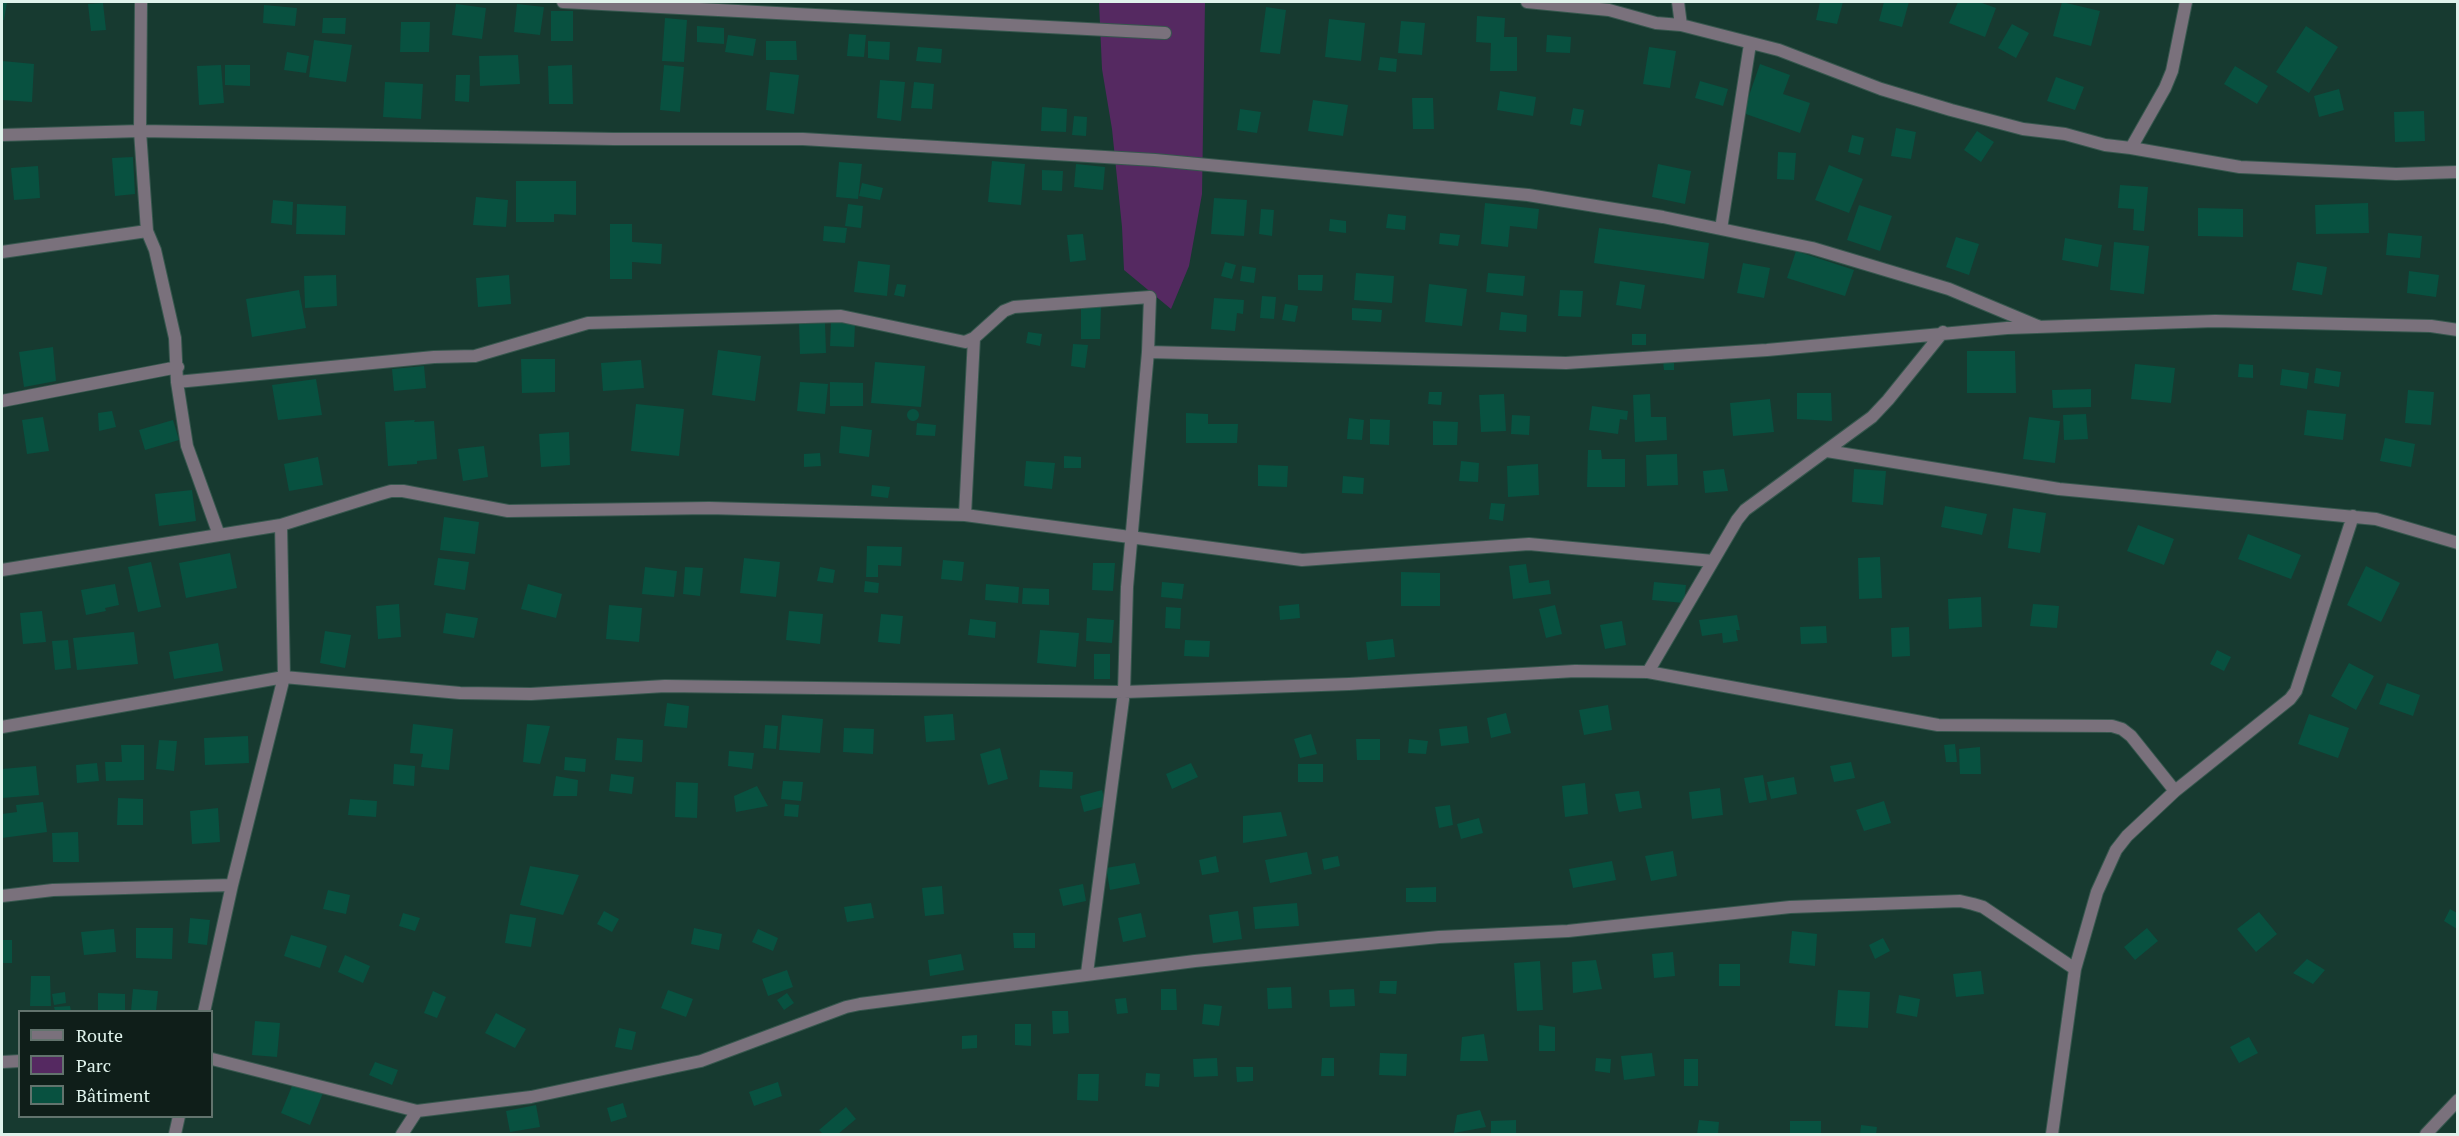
<!DOCTYPE html>
<html>
<head>
<meta charset="utf-8">
<style>
	body { margin:0 }
	#map { position:relative; width:2459px; height:1136px; overflow:hidden; background:#173a30; font-family:"PT Serif",serif }
	canvas { display:block }
	.frame { position:absolute; inset:0; border:3px solid #dff2eb; pointer-events:none }
	.legend { position:absolute; left:18px; top:1010px; width:195px; height:108px; box-sizing:border-box; background:#0f1e19; border:2px solid #62736d; margin:0; padding:8px 10px; list-style:none; font-size:18px; color:#dff2eb }
	.legend li { display:flex; align-items:center; gap:12px; height:30px }
	.legend b { width:30px; border:2px solid #62736d }
</style>
</head>
<body>
<div id="map">
<canvas width="2459" height="1136"></canvas>
<div class="frame"></div>
<ul class="legend">
<li><b style="height:8px;background:#7a717c"></b>Route</li>
<li><b style="height:16px;background:#552961"></b>Parc</li>
<li><b style="height:16px;background:#085140"></b>Bâtiment</li>
</ul>
</div>
<script>
const ctx = document.querySelector('canvas').getContext('2d');
ctx.lineJoin = 'round';
function fill(path, color) {
  ctx.fillStyle = color;
  ctx.fill(path, 'evenodd');
}
function shape(rows) {
  const path = new Path2D();
  for (const r of rows) {
    if (r.length === 3) {
      path.moveTo(r[0] + r[2], r[1]);
      path.arc(r[0], r[1], r[2], 0, 2 * Math.PI);
      continue;
    }
    path.moveTo(r[0], r[1]);
    for (let i = 2; i < r.length; i += 2) path.lineTo(r[i], r[i + 1]);
  }
  return path;
}
function trace(path, color, width, dash) {
  ctx.strokeStyle = color;
  ctx.lineWidth = width;
  ctx.lineCap = dash ? 'butt' : 'round';
  ctx.setLineDash(dash || []);
  ctx.stroke(path);
}
const green = shape([
	[1099,2,1205,2,1202,194,1189,266,1171,309,1124,270,1122,227,1112,129,1102,69]
]);
const building = shape([
	[2,2,7,2,4,20,2,20],
	[1820,2,1843,2,1837,24,1816,20],
	[1884,2,1909,2,1902,27,1879,21],
	[1958,2,1979,2,1996,8,1985,37,1949,23],
	[2062,2,2100,11,2091,46,2053,36],
	[103,3,106,30,91,31,88,4],
	[456,4,486,8,482,39,452,35],
	[517,4,544,7,540,35,514,32],
	[264,5,297,8,295,26,263,23],
	[1266,7,1286,10,1280,54,1260,52],
	[551,11,573,11,573,41,551,41],
	[1477,16,1505,18,1504,37,1517,37,1517,71,1490,71,1491,43,1476,42],
	[323,18,346,18,345,34,322,33],
	[665,18,687,20,684,62,662,61],
	[1329,19,1365,23,1361,61,1325,57],
	[1401,21,1425,23,1422,55,1398,53],
	[401,22,430,22,429,52,400,52],
	[2012,24,2029,33,2016,58,1998,48],
	[697,26,724,28,724,44,697,42],
	[2306,26,2338,47,2309,93,2276,72],
	[849,34,866,35,864,57,847,56],
	[728,35,756,39,753,56,725,52],
	[1547,35,1571,37,1570,53,1546,52],
	[314,40,352,45,346,82,309,77],
	[766,41,796,41,797,60,766,60],
	[868,41,890,42,889,60,868,58],
	[918,47,942,49,941,63,916,61],
	[1649,47,1676,51,1670,88,1643,84],
	[287,52,309,56,306,73,284,70],
	[518,55,520,84,480,86,479,56],
	[1380,57,1397,59,1396,72,1378,70],
	[2,61,34,64,32,102,2,100],
	[1760,64,1790,75,1783,94,1810,103,1800,133,1743,113],
	[221,65,224,103,199,105,197,66],
	[225,65,250,65,250,86,225,85],
	[572,65,573,104,549,104,548,66],
	[664,65,684,67,680,112,660,110],
	[2235,66,2268,86,2257,104,2224,84],
	[770,72,799,75,794,114,766,110],
	[456,75,470,75,469,102,455,101],
	[2056,77,2084,87,2075,110,2047,101],
	[880,80,905,82,901,121,877,118],
	[1700,81,1728,89,1723,106,1695,98],
	[385,82,423,84,421,119,383,117],
	[914,82,934,84,932,109,911,108],
	[2339,89,2344,110,2319,117,2314,96],
	[1500,91,1536,97,1533,116,1497,110],
	[1412,98,1433,98,1434,129,1413,129],
	[1313,100,1348,105,1343,136,1308,131],
	[1042,107,1067,109,1066,132,1041,131],
	[1573,108,1584,110,1581,126,1570,124],
	[1240,109,1261,112,1257,133,1237,130],
	[2424,111,2425,141,2395,142,2394,112],
	[1074,116,1087,117,1086,136,1072,135],
	[1896,128,1916,132,1911,159,1891,156],
	[1977,131,1994,142,1981,162,1964,150],
	[1852,135,1864,138,1860,155,1848,152],
	[1778,152,1796,153,1794,180,1777,179],
	[133,157,135,194,115,196,112,158],
	[992,161,1025,164,1021,205,988,202],
	[839,162,862,164,858,199,836,197],
	[1076,164,1105,167,1103,190,1074,187],
	[1658,164,1691,171,1685,204,1652,197],
	[1829,165,1863,179,1849,213,1815,200],
	[38,166,40,198,14,200,11,168],
	[1042,170,1063,171,1062,191,1042,190],
	[516,181,576,181,576,215,554,214,554,222,516,222],
	[862,183,883,188,880,200,859,196],
	[2120,185,2148,187,2144,231,2133,230,2134,209,2118,208],
	[476,197,508,200,506,227,473,225],
	[1214,198,1247,200,1244,236,1211,234],
	[273,200,293,202,292,225,271,223],
	[1485,203,1539,209,1537,229,1510,226,1508,247,1481,244],
	[2368,203,2369,233,2316,234,2315,205],
	[297,204,346,206,345,235,296,234],
	[848,204,863,206,861,228,845,226],
	[1859,205,1892,216,1880,251,1847,240],
	[2198,208,2243,209,2243,237,2198,236],
	[1261,209,1274,210,1272,236,1259,234],
	[1388,214,1406,216,1405,230,1386,228],
	[1330,219,1346,221,1346,233,1329,231],
	[610,224,632,224,632,242,662,244,661,264,632,262,632,279,610,279],
	[824,226,847,228,845,243,823,241],
	[1599,228,1709,243,1704,279,1594,263],
	[1440,233,1460,235,1458,246,1439,244],
	[2388,233,2422,236,2420,258,2386,255],
	[1083,234,1086,260,1070,262,1067,235],
	[1956,237,1979,244,1969,275,1946,267],
	[2065,238,2102,245,2098,267,2062,260],
	[2114,242,2149,246,2144,294,2110,290],
	[1796,251,1854,270,1845,296,1787,278],
	[858,261,890,265,887,296,854,292],
	[1225,262,1236,265,1232,279,1221,276],
	[2297,262,2327,267,2322,295,2292,290],
	[1743,263,1770,268,1764,298,1737,293],
	[1242,266,1256,268,1254,283,1240,281],
	[2409,271,2439,275,2436,297,2407,293],
	[1356,273,1394,276,1392,303,1354,300],
	[1488,273,1525,276,1523,296,1486,292],
	[336,275,337,306,305,308,304,276],
	[509,275,511,304,478,307,476,278],
	[1298,275,1323,275,1322,291,1298,290],
	[1620,281,1645,285,1641,309,1616,305],
	[897,284,906,285,904,297,894,295],
	[1429,284,1467,289,1462,326,1425,322],
	[299,290,306,328,252,337,246,299],
	[1560,290,1583,291,1581,317,1558,316],
	[1262,296,1276,297,1274,319,1260,318],
	[1214,298,1244,300,1243,314,1237,313,1235,331,1211,329],
	[1285,304,1298,306,1295,322,1282,320],
	[1081,307,1101,307,1100,339,1081,339],
	[1352,308,1382,310,1381,322,1352,320],
	[1501,312,1527,315,1526,332,1499,330],
	[831,322,855,324,854,347,830,346],
	[825,323,826,353,800,354,799,324],
	[1028,332,1042,334,1040,346,1026,343],
	[1632,334,1646,334,1646,345,1632,345],
	[1073,344,1088,345,1085,368,1071,366],
	[53,347,56,381,24,387,19,352],
	[718,350,761,356,755,401,712,395],
	[1967,351,2015,351,2016,393,1967,393],
	[521,359,555,359,555,392,522,393],
	[641,360,644,388,603,391,601,363],
	[1663,361,1674,361,1674,370,1664,370],
	[875,362,925,366,921,407,871,403],
	[2135,364,2175,368,2171,403,2131,399],
	[2239,364,2253,365,2253,378,2238,377],
	[424,366,426,388,394,391,392,369],
	[2316,368,2341,372,2339,387,2314,383],
	[2282,369,2309,373,2307,389,2280,385],
	[316,379,322,415,278,420,272,385],
	[800,382,828,384,825,414,797,411],
	[830,382,863,383,863,406,830,406],
	[2091,389,2091,407,2053,408,2052,390],
	[2408,390,2434,392,2431,425,2405,423],
	[1429,392,1442,392,1441,405,1428,404],
	[1797,393,1831,393,1832,421,1797,419],
	[1504,394,1506,431,1481,432,1479,395],
	[1650,394,1651,417,1666,417,1667,440,1635,442,1633,395],
	[1770,399,1774,432,1733,436,1730,403],
	[636,404,684,409,679,456,631,451],
	[1592,406,1628,411,1627,420,1620,419,1618,434,1589,430],
	[913,415,6],
	[2307,410,2346,414,2343,440,2304,435],
	[112,411,116,427,99,431,98,413],
	[1186,413,1208,414,1208,424,1238,424,1237,443,1186,443],
	[2086,414,2088,439,2064,440,2063,415],
	[1512,415,1530,416,1529,435,1511,434],
	[43,417,49,451,27,454,22,420],
	[2029,417,2060,421,2055,463,2023,459],
	[1349,418,1364,420,1362,440,1347,439],
	[1370,419,1390,420,1389,445,1370,444],
	[173,420,179,440,145,450,139,430],
	[415,420,414,422,434,421,437,459,417,461,417,464,388,466,385,422],
	[1433,421,1458,422,1457,445,1433,445],
	[917,423,936,425,935,436,916,435],
	[841,426,872,430,869,457,839,453],
	[569,432,570,465,541,467,539,434],
	[2385,438,2415,444,2411,467,2380,461],
	[484,446,488,477,463,481,458,449],
	[1588,450,1601,450,1602,459,1625,459,1625,487,1587,487],
	[820,453,821,466,804,467,804,454],
	[1677,454,1678,485,1647,486,1646,455],
	[1064,456,1081,457,1081,468,1064,468],
	[318,457,323,485,289,491,284,464],
	[1026,461,1055,463,1052,489,1024,486],
	[1461,461,1479,463,1478,482,1459,481],
	[1538,464,1539,495,1508,497,1507,466],
	[1258,465,1288,466,1287,487,1258,486],
	[1724,469,1728,491,1705,493,1703,471],
	[1854,469,1886,471,1883,505,1852,502],
	[1343,476,1364,478,1363,494,1342,493],
	[872,485,890,487,888,498,871,496],
	[192,490,196,521,159,526,155,494],
	[1491,503,1505,504,1503,521,1489,519],
	[1945,506,1987,514,1982,535,1941,527],
	[2013,508,2046,513,2040,553,2008,548],
	[444,517,479,522,475,554,440,550],
	[2138,525,2174,539,2164,565,2127,551],
	[2248,534,2301,555,2291,579,2238,559],
	[867,546,902,547,901,566,878,565,878,577,866,577],
	[230,553,237,588,186,598,179,563],
	[1880,557,1882,598,1859,599,1858,558],
	[438,558,469,562,465,590,434,585],
	[744,558,780,562,776,597,740,593],
	[943,560,964,562,962,581,941,579],
	[151,562,161,607,138,612,128,567],
	[1093,563,1115,563,1113,591,1092,590],
	[1526,564,1529,583,1549,580,1551,594,1513,599,1509,566],
	[2366,566,2400,583,2381,622,2347,605],
	[645,567,677,571,674,597,642,594],
	[685,567,703,568,700,596,683,594],
	[820,567,835,570,833,583,817,581],
	[1401,572,1440,573,1440,606,1401,606],
	[865,581,879,583,878,593,864,592],
	[1162,582,1184,584,1182,599,1161,597],
	[1654,582,1686,585,1684,603,1652,600],
	[115,584,119,605,105,608,106,611,86,615,81,590],
	[528,584,562,594,556,618,521,609],
	[986,584,1019,587,1018,603,985,600],
	[1023,588,1049,589,1049,605,1022,604],
	[1981,597,1982,627,1949,629,1948,599],
	[399,604,401,637,378,639,376,606],
	[1299,604,1300,618,1280,620,1279,606],
	[2033,604,2059,606,2057,628,2030,626],
	[609,605,642,608,639,642,606,639],
	[1555,605,1562,634,1546,638,1539,609],
	[1166,607,1181,608,1180,629,1165,628],
	[42,611,46,642,23,644,20,613],
	[789,611,823,614,820,644,786,640],
	[446,613,478,618,474,638,443,633],
	[881,614,903,616,900,644,878,642],
	[1737,615,1740,630,1736,630,1738,641,1723,643,1722,633,1702,636,1699,620],
	[1087,618,1114,620,1112,643,1086,641],
	[970,619,996,622,995,638,968,635],
	[1622,621,1626,645,1605,649,1600,625],
	[1826,626,1827,643,1801,644,1800,627],
	[1909,627,1910,656,1892,657,1891,628],
	[1040,630,1079,633,1076,667,1037,663],
	[325,631,351,635,345,668,320,663],
	[134,632,138,664,77,670,73,638],
	[1393,639,1395,657,1368,660,1366,642],
	[68,640,71,668,55,670,52,641],
	[1185,640,1210,641,1209,657,1184,656],
	[218,643,223,671,174,679,169,652],
	[2217,650,2231,657,2224,671,2210,664],
	[1094,654,1110,654,1110,679,1094,679],
	[2349,663,2374,676,2356,710,2331,696],
	[2387,683,2420,695,2413,716,2379,704],
	[667,703,689,706,687,728,664,726],
	[1608,705,1612,730,1584,735,1579,710],
	[1506,713,1511,733,1491,738,1487,718],
	[953,714,955,740,926,742,924,716],
	[2309,714,2349,728,2338,758,2298,744],
	[782,715,823,719,820,753,779,750],
	[413,724,453,729,449,770,421,767,423,754,410,753],
	[527,724,550,726,540,764,523,762],
	[765,725,778,726,776,749,763,748],
	[1467,726,1469,743,1441,746,1439,729],
	[844,728,874,729,873,754,843,752],
	[1311,734,1317,754,1300,758,1294,739],
	[248,736,249,763,205,765,204,738],
	[617,738,643,740,642,762,615,760],
	[1356,739,1380,739,1380,760,1357,760],
	[1409,739,1428,741,1426,754,1408,753],
	[159,740,177,741,174,771,156,769],
	[1955,744,1957,762,1946,762,1944,745],
	[121,745,144,745,144,780,106,781,105,762,122,762],
	[1980,747,1981,774,1960,774,1959,749],
	[1000,748,1008,779,988,785,980,754],
	[729,751,754,753,752,769,728,766],
	[565,757,586,759,585,772,564,770],
	[1851,762,1855,778,1834,782,1830,766],
	[97,763,99,781,77,783,76,765],
	[1191,763,1198,777,1172,789,1166,774],
	[394,764,415,766,414,786,393,784],
	[1298,764,1323,764,1323,782,1298,782],
	[36,766,39,795,2,798,2,769],
	[1040,770,1073,772,1072,789,1039,787],
	[611,774,634,777,632,794,609,791],
	[1763,775,1767,800,1749,803,1744,778],
	[556,776,578,780,577,796,553,796],
	[1794,777,1797,794,1771,799,1767,782],
	[783,781,803,782,801,801,781,799],
	[676,782,698,783,697,818,675,817],
	[1585,783,1588,814,1565,817,1562,786],
	[757,786,768,806,736,812,734,796],
	[1720,788,1723,815,1692,819,1689,792],
	[1102,790,1106,806,1084,812,1080,796],
	[1639,791,1642,808,1619,812,1615,794],
	[118,798,143,799,143,825,117,825],
	[350,799,377,801,376,817,348,815],
	[1884,801,1891,823,1864,831,1856,810],
	[43,802,47,832,2,838,2,814,17,812,16,805],
	[785,804,799,805,798,817,784,816],
	[1450,805,1453,825,1439,828,1435,807],
	[218,808,220,842,192,844,190,811],
	[1281,812,1287,836,1243,843,1243,816],
	[1479,818,1483,833,1461,839,1457,824],
	[78,832,79,862,53,862,52,833],
	[1673,851,1677,876,1651,881,1645,856],
	[1307,852,1312,874,1270,883,1265,860],
	[1216,856,1219,872,1202,875,1199,860],
	[1338,856,1340,866,1324,870,1322,859],
	[1612,861,1616,880,1573,888,1569,869],
	[1135,863,1140,884,1110,890,1106,868],
	[530,866,579,875,563,915,520,905],
	[1083,884,1086,901,1063,906,1059,889],
	[942,886,944,914,925,916,922,888],
	[1436,887,1436,902,1406,902,1406,888],
	[328,890,350,895,346,914,323,909],
	[871,903,874,918,847,922,844,907],
	[1297,903,1299,926,1255,929,1253,907],
	[2450,909,2457,913,2457,929,2444,921],
	[604,911,619,919,612,932,597,924],
	[1238,911,1242,939,1213,943,1209,915],
	[2259,912,2277,934,2256,952,2237,929],
	[403,913,420,918,415,931,399,926],
	[1141,913,1146,937,1123,942,1118,918],
	[510,914,536,918,531,947,505,943],
	[190,918,210,920,207,945,188,943],
	[136,928,173,928,172,959,136,958],
	[694,928,722,934,719,950,691,944],
	[2147,928,2158,941,2135,960,2124,947],
	[114,929,116,952,84,955,81,932],
	[758,929,778,938,773,951,752,942],
	[1792,931,1817,934,1815,966,1789,963],
	[1013,933,1035,933,1035,948,1014,948],
	[291,935,327,946,320,968,284,956],
	[1883,938,1890,951,1875,959,1869,945],
	[2,940,12,940,12,963,2,963],
	[1673,952,1675,976,1654,978,1652,954],
	[961,954,964,970,930,976,928,960],
	[345,955,370,966,363,983,338,972],
	[2307,959,2325,970,2313,984,2293,973],
	[1596,960,1602,989,1573,993,1572,962],
	[1540,961,1543,1010,1517,1011,1514,963],
	[1719,964,1740,964,1740,986,1719,986],
	[787,970,793,987,768,996,762,979],
	[1981,971,1984,994,1956,997,1953,974],
	[31,976,50,976,51,1006,30,1006],
	[1380,981,1397,981,1396,994,1379,993],
	[1291,987,1292,1008,1268,1009,1267,988],
	[133,989,158,991,156,1011,131,1011],
	[1161,989,1176,989,1177,1010,1161,1010],
	[1354,989,1355,1006,1330,1007,1329,990],
	[668,990,693,999,686,1017,661,1008],
	[1838,990,1870,992,1868,1028,1835,1026],
	[433,991,446,997,437,1018,424,1013],
	[65,992,66,1003,54,1005,52,994],
	[98,993,125,994,125,1011,98,1011],
	[787,993,794,1003,784,1010,777,1000],
	[1899,995,1920,999,1917,1017,1896,1013],
	[1126,998,1128,1013,1117,1014,1115,999],
	[1204,1004,1222,1006,1219,1026,1202,1024],
	[70,1006,71,1011,55,1011,54,1007],
	[1052,1011,1068,1011,1069,1033,1053,1034],
	[496,1013,526,1029,515,1048,485,1033],
	[255,1021,280,1023,277,1057,252,1055],
	[1015,1024,1031,1024,1031,1046,1015,1045],
	[1539,1025,1555,1027,1555,1051,1539,1051],
	[619,1028,636,1032,632,1050,615,1047],
	[1484,1034,1488,1061,1460,1061,1462,1037],
	[977,1035,977,1048,962,1049,962,1036],
	[2249,1037,2258,1053,2239,1063,2230,1047],
	[1380,1053,1407,1054,1406,1076,1379,1075],
	[1652,1053,1655,1076,1624,1080,1621,1056],
	[1217,1058,1218,1076,1194,1077,1193,1059],
	[1322,1058,1334,1058,1334,1076,1321,1076],
	[1596,1058,1611,1059,1610,1073,1595,1071],
	[1684,1059,1698,1059,1698,1086,1684,1086],
	[375,1062,398,1070,392,1085,369,1075],
	[1236,1067,1253,1067,1253,1081,1237,1082],
	[1146,1073,1160,1074,1159,1087,1145,1086],
	[1078,1074,1099,1074,1098,1101,1077,1100],
	[294,1081,323,1093,310,1125,281,1113],
	[778,1082,782,1096,754,1106,749,1092],
	[623,1103,627,1117,611,1122,607,1108],
	[536,1105,540,1127,510,1132,506,1111],
	[846,1107,856,1119,838,1134,823,1134,819,1130],
	[1480,1110,1486,1127,1454,1133,1457,1115],
	[1516,1120,1516,1134,1491,1134,1491,1121],
	[1699,1120,1719,1122,1718,1134,1697,1134],
	[1790,1121,1821,1121,1821,1134,1790,1134],
	[1861,1125,1877,1127,1876,1134,1860,1134]
]);
const minor = shape([
	[141,2,140,131,147,231,155,250,175,338,177,382,187,446,219,535,281,525,377,495,391,491,403,491,508,511,709,508,965,515,1302,560,1529,544,1713,561],
	[563,2,1165,33],
	[1527,2,1609,10,1656,23,1681,25,1779,50,1881,89,1951,110,2023,129,2065,134,2105,145,2131,148,2165,88,2172,71,2186,2],
	[1678,2,1681,25],
	[2,135,140,131,614,139,803,139,1155,160,1528,195,1663,217,1812,248,1949,289,2040,327],
	[2131,148,2240,167,2396,174,2458,172],
	[1721,229,1750,44],
	[2,252,147,231],
	[1148,352,1566,363,1767,350,2007,328,2215,321,2431,326,2458,330],
	[177,382,434,357,475,356,588,323,841,316,965,342,974,338,1004,311,1014,307,1150,297,1148,352,1127,587,1124,692,1087,973],
	[2,401,178,367],
	[1827,451,2059,489,2376,519,2458,543],
	[965,515,974,338],
	[2,570,219,535],
	[1648,672,1737,520,1745,510,1872,417,1888,400,1943,332],
	[2,727,284,677,460,693,531,694,665,686,1124,692,1349,684,1575,671,1648,672,1938,725,2112,726,2122,729,2131,736,2175,791],
	[2,896,53,890,232,885],
	[204,1012,232,885,284,677,281,525],
	[212,1059,417,1111,531,1097,701,1061,846,1007,860,1004,1195,961,1439,937,1568,931,1790,907,1960,901,1973,904,1983,907,2075,969],
	[2,1062,20,1061],
	[175,1134,179,1116],
	[402,1134,417,1111],
	[2052,1134,2075,969,2097,892,2116,850,2127,836,2175,791,2290,699,2296,691,2353,516],
	[2426,1134,2458,1100]
]);
fill(green, '#552961');
fill(building, '#085140');
trace(minor, '#37574e', 14);
trace(minor, '#7a717c', 12);
</script>
</body>
</html>
